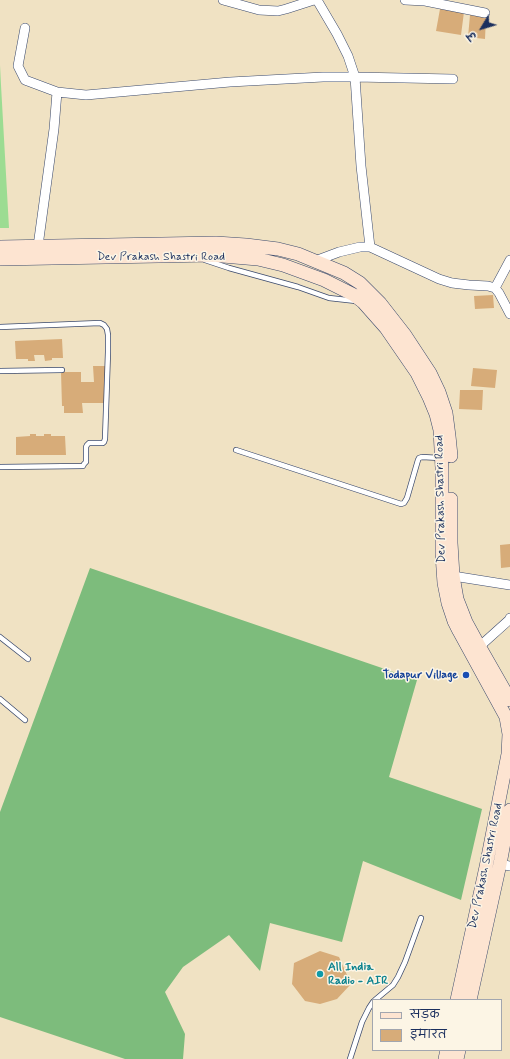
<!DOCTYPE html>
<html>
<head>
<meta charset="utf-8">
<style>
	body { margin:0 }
	#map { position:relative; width:510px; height:1059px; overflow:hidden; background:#f0e2c3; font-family:Mynerve,"Playpen Sans Deva",sans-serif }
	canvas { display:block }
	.legend { position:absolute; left:372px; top:999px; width:130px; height:52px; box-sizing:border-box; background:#fcf5e5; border:1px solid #a2a6af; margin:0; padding:5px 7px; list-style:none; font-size:12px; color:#1b2f5e }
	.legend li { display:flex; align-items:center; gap:8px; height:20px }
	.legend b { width:20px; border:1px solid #a2a6af }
	.north { position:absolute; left:462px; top:8px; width:40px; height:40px; -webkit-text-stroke:3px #fcf5e5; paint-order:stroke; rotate:232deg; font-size:11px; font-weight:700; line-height:16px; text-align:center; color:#1b2f5e }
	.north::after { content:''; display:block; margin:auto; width:14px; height:18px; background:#1b2f5e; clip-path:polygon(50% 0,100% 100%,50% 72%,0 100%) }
</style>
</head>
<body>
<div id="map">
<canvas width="510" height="1059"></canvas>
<ul class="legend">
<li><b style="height:5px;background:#fde4d1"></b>सड़क</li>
<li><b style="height:11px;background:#d7ac79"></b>इमारत</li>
</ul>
<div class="north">उ</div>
</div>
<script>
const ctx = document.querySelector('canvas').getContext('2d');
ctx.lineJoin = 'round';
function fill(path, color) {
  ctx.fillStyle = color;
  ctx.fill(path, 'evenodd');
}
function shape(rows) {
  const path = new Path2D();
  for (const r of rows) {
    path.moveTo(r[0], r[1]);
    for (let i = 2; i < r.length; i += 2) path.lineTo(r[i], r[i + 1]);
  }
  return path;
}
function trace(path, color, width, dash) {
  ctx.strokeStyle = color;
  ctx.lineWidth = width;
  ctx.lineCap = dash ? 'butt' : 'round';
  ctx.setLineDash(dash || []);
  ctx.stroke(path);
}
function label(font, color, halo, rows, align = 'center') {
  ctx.font = font + ' Mynerve,sans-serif';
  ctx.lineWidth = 3;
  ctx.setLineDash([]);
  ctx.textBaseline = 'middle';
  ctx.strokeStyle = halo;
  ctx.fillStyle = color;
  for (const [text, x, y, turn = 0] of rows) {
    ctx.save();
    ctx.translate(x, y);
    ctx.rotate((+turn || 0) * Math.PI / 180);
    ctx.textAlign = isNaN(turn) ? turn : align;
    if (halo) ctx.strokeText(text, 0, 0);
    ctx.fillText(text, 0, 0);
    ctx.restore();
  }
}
const green = shape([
	[0,65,1,85,9,228,0,228]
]);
const forest = shape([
	[90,568,417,680,389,777,482,809,461,900,363,861,342,942,270,923,260,971,229,935,183,967,165,992,185,1034,183,1059,125,1059,0,1017,0,812]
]);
const building = shape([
	[440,9,464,12,461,35,436,31],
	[470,15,486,17,485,39,468,37],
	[493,295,494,308,475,309,474,296],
	[62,339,63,358,52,358,52,360,45,361,44,355,34,355,35,361,28,361,28,359,16,359,15,341],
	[93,366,105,366,105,403,82,403,83,413,64,413,64,406,62,406,61,372,81,372,81,382,94,382],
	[473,368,497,370,495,388,471,386],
	[460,390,483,390,482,410,459,409],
	[30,434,36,434,36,436,44,436,44,434,51,434,51,436,65,436,66,455,16,455,16,437,30,436],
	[510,544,510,567,501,568,500,545],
	[320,951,339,957,351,984,337,999,320,1004,305,1001,292,984,294,963]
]);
const lane = shape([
	[205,260,229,268,298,287,329,298,356,301],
	[0,327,100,323,104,325,107,329,108,335,108,352,105,439,104,442,103,443,89,443,87,445,86,447,86,462,84,464,83,466,0,467],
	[0,371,62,370],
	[236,450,401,504,404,503,407,498,418,460,419,458,422,457,440,458],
	[0,637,28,659],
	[0,699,25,720],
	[375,1000,393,985,398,977,405,962,421,918],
	[350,1059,362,1022,369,1008,373,1002]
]);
const street = shape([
	[223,0,259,10,278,11,286,9,314,0],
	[317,0,337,34,348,56,355,77,361,166,370,247],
	[405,0,425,1,485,13],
	[25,28,18,66,25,80,57,92,54,129,38,246],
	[57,92,86,95,230,82,323,77,355,77,453,79],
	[315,261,339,252,360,247,370,247,439,279,452,283,469,285,488,286,495,288,499,293,510,314],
	[495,288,510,260],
	[453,576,510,585],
	[479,647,509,620,510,618],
	[500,864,510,866]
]);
const secondary = shape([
	[0,247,216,243,246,245,278,249,298,254,344,273,360,283,380,303,405,335,430,373,439,392,446,413,449,436,451,456],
	[0,259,211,255,258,259,283,265,324,280,354,295,363,302,386,328,417,373,429,397,436,414,440,430,442,468,442,554,444,583,448,603,454,621,459,631,506,717,509,734,508,754,486,867,457,1000],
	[451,499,451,543,453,576,457,599,466,622,478,644,510,700],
	[470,1000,500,864,510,810],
	[445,1059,447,1050],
	[457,1059,459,1050]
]);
const markers = [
	[466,675,4,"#1a4fb4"],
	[320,974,4,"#0f9aa8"]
];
const streetNames = [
	["Dev Prakash Shastri Road",161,257],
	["Dev Prakash Shastri Road",441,499,-91],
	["Dev Prakash Shastri Road",486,866,-78]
];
const transitNames = [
	["Todapur Village",458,675]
];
const cultureNames = [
	["All India",328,967],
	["Radio - AIR",328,981]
];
fill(green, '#9cdc92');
fill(forest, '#7dbc7c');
fill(building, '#d7ac79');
trace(lane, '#3b4a6d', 6);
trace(street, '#3b4a6d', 10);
trace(secondary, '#3b4a6d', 14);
trace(lane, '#fff', 4.5);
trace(street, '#fff', 9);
trace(secondary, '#fde4d1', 13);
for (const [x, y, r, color] of markers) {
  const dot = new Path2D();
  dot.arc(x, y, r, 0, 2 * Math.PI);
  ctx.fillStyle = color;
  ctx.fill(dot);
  trace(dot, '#fcf5e5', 1.5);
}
label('12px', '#1b2f5e', '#fcf5e5', streetNames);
label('bold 12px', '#164399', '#fcf5e5', transitNames, 'right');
label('bold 12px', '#0d838f', '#fcf5e5', cultureNames, 'left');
</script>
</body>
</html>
